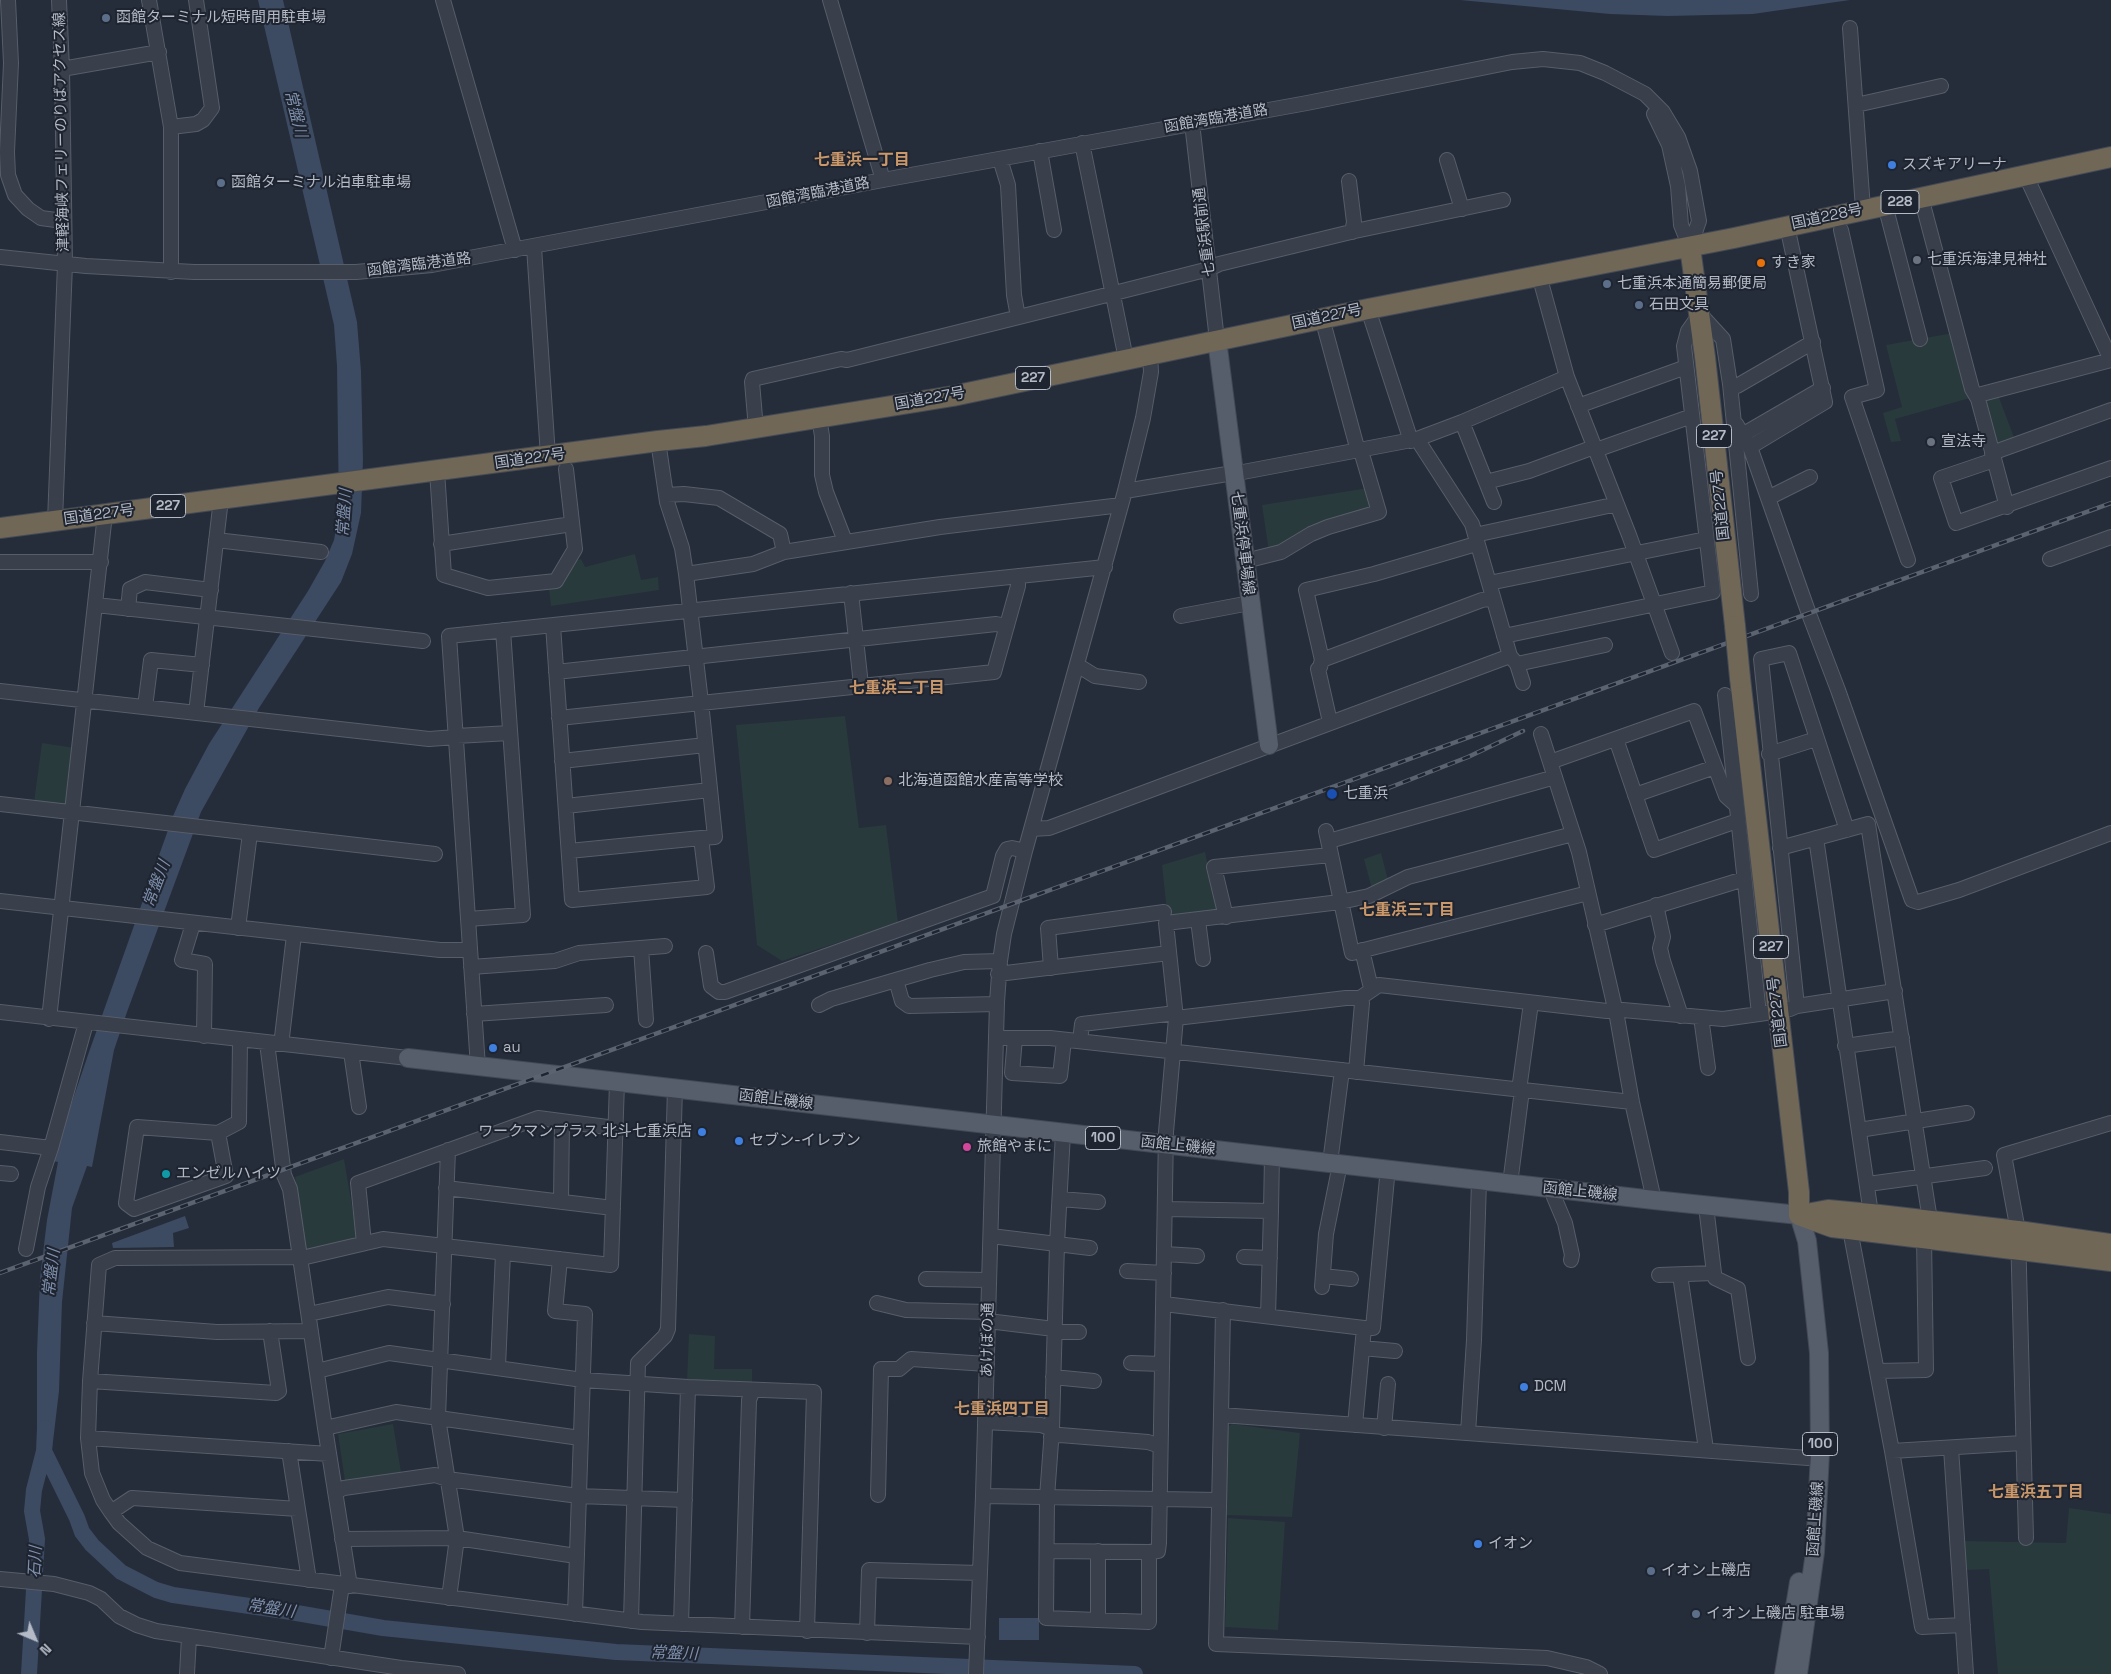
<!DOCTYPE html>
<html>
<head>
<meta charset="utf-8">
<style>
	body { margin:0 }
	#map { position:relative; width:2111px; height:1674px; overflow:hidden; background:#252d3a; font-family:"Space Grotesk",sans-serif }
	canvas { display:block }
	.north { position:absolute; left:10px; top:1614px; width:50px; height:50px; -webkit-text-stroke:4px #1e2430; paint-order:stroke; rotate:135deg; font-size:14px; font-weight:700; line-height:20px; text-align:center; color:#b4bac6 }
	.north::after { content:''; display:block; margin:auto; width:18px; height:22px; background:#b4bac6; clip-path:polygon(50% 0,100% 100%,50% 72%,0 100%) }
</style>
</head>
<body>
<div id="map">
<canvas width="2111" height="1674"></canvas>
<div class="north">N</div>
</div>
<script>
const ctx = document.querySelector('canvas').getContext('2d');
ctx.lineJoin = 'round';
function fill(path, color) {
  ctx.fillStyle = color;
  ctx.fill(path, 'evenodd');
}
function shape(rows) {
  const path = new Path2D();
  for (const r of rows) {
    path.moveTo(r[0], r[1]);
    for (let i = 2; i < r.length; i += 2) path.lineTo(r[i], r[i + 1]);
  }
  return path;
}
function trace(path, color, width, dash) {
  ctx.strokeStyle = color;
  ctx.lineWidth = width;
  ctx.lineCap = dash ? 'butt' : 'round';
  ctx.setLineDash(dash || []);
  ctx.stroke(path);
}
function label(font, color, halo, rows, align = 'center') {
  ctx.font = font + ' "Space Grotesk","Noto Sans JP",sans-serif';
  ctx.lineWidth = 4;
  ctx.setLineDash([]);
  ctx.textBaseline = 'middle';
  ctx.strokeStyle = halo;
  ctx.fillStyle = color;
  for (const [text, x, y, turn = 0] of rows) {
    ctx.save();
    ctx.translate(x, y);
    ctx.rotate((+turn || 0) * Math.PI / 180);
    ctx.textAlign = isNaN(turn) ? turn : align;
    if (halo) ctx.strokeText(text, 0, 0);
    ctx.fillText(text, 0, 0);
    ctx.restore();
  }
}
const green = shape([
	[1953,333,1970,398,1895,419,1901,441,1891,442,1883,413,1902,407,1886,345],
	[1998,395,2015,440,2003,444,1995,440,1985,403,1988,398],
	[1368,488,1375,510,1269,552,1262,505],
	[635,554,641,580,658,577,659,590,551,606,549,589,560,587,574,561,581,559,585,567],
	[845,716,859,828,886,825,898,923,782,961,757,945,736,725],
	[42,743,75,748,66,807,34,802],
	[1205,852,1217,908,1213,913,1172,917,1167,912,1162,865],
	[1381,853,1388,880,1372,889,1364,859],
	[344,1159,357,1236,352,1242,307,1253,295,1177],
	[689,1334,715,1336,714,1369,752,1369,752,1385,687,1381],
	[393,1424,401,1472,345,1481,338,1434],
	[1232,1424,1300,1433,1292,1517,1225,1515,1226,1428],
	[2069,1508,2111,1514,2111,1674,1998,1674,1989,1569,1966,1570,1964,1541,2066,1543],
	[1228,1518,1285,1522,1278,1630,1225,1627]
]);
const water = shape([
	[258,0,283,0,357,322,361,371,363,460,361,513,352,554,341,582,259,708,201,812,127,1012,114,1050,92,1167,87,1166,72,1208,62,1302,59,1391,52,1450,37,1450,37,1352,40,1278,47,1220,58,1162,52,1161,89,1052,173,816,185,789,209,744,308,591,325,561,334,540,339,511,337,366,334,325],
	[1460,0,1850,0,1753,14,1668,16,1610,14],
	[185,1216,189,1228,173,1233,174,1247,113,1248,112,1243],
	[999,1618,1039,1618,1039,1640,999,1640]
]);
const river = shape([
	[45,1428,44,1451,77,1518,82,1532,92,1545,121,1572,156,1590,173,1595,291,1612,383,1628,616,1652,1135,1674],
	[29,1674,37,1539,32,1511,34,1490,44,1451]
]);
const minor = shape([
	[8,0,11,63,7,152,8,175,15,195,28,209,41,218,63,221],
	[149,0,171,127,171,272],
	[443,0,515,250],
	[830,0,883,180],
	[1850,28,1863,209],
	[62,69,159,52],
	[1856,105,1941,86],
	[1654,114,1669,145,1678,186,1681,225,1690,247],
	[1192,123,1217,340],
	[171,127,196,124,203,120,212,108,196,0],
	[1082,143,1126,359],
	[1040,151,1054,230],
	[1000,159,1008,185,1014,295,1018,317],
	[1447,160,1462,209],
	[2026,176,2111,360],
	[1349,181,1354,222,1352,232],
	[1921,197,1972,389,1978,399],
	[1885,205,1920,339],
	[1841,230,1877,390,1852,397,1908,560],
	[534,247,548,456],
	[0,257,86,266,194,272,356,272,432,265,883,180,1307,103,1512,62,1543,59,1580,63,1605,73,1645,94,1663,112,1678,137,1690,171,1699,221,1690,247],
	[1539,275,1567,377,1629,535,1672,653],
	[1368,309,1411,441],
	[1322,318,1358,451],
	[1737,386,1813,342],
	[1578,406,1686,367],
	[819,418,822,436,822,475,826,492,845,541],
	[1462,422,1494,502],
	[1736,424,1750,447,1809,614,1838,690,1912,900,1918,902,1959,890,2111,833],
	[756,429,752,382,753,379,841,359,847,360,1083,301,1209,269,1219,264,1355,231,1503,200],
	[1749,431,1823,388],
	[1417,439,1472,524,1510,656,1517,664,1605,645],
	[1750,447,1825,402,1787,226],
	[1596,450,1692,416],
	[1992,453,2111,410],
	[1994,460,1941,478,1956,523,2111,468],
	[437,471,444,575,488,588,556,581,575,549,566,469],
	[1243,472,1417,439,1462,422,1567,377],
	[1486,482,1529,471,1594,447],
	[1125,491,1233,473],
	[666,495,684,494,719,498,780,534,784,552,940,527,1121,505],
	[1768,498,1810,477],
	[2007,507,1978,399,1982,394,2111,360],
	[55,521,65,264,62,69,59,0],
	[1475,535,1617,504],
	[216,540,321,552],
	[441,544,572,524],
	[1476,544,1374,574,1306,590,1322,660,1482,600,1493,598],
	[1253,559,1281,552,1311,534,1328,527,1379,512,1361,451],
	[2050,559,2111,537],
	[0,562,101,562],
	[686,574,753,564,784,552],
	[1489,583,1706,539],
	[851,593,861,685],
	[96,605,423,641],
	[128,609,130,589,145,582,211,590],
	[1181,616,1250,603],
	[553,625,572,900,707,887,701,838,715,837,701,702,686,574,682,548,667,502,658,441],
	[1504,636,1713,592,1684,346,1688,331,1700,314,1723,339,1730,384,1751,594],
	[1322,660,1320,667,1318,669,1330,722],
	[1517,664,1523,683],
	[1082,668,1095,676,1139,682],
	[556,672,996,624,1007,626],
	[0,691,429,739,456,737],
	[1725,695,1759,1014,1766,1013],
	[145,707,151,660,202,665],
	[196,713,221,499],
	[559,718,994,672,1018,586,1018,576],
	[1541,734,1579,852,1617,1017,1632,1102,1654,1200],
	[456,736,510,733],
	[1616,739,1654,850,1737,821],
	[1769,754,1816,739],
	[562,761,705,745],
	[1550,762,1694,711,1726,796,1736,805],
	[1635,795,1715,767],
	[0,804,435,854],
	[566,806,710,790],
	[1031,829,1049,828,1510,656],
	[1326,831,1352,953,1588,893],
	[1816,838,1871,1214],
	[1329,841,1555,777],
	[1780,848,1868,824,1930,1220],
	[569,851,701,838],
	[0,901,440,950,470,950],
	[1656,905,1663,937,1660,948,1663,961,1681,1016],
	[1226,917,1214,867,1330,855],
	[468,919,523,915,503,630],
	[1198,920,1203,959],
	[193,924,182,960,205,964,204,1036],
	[1595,925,1744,879],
	[238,928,250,833],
	[641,948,646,1020],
	[1362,950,1370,984,1373,989],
	[706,953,711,986,719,992,725,992,993,896,1003,856,1007,849,1012,848,1025,851],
	[471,967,555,961,579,953,665,946],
	[1051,968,1048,928,1164,912],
	[998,974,1169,953],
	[896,980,902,1001,909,1006,997,1004],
	[819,1005,831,999,930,970,964,962,1000,961],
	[1797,1006,1761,659,1789,653,1847,830],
	[1790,1009,1797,1006,1895,991],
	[0,1012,408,1058],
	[474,1014,606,1005],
	[1701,1017,1708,1068],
	[1176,1018,1346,998,1360,998,1379,985,1607,1011,1623,1010,1723,1019,1759,1014],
	[49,1019,105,514],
	[282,1037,294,935],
	[996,1038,1050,1038,1632,1102],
	[1015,1038,1012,1073,1060,1076,1064,1040],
	[1080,1041,1082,1024,1176,1013],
	[267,1043,284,1175,290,1189,325,1428,350,1586],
	[1845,1046,1902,1038],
	[351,1052,359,1107],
	[478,1067,449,636,1105,567],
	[1356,1072,1362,1003,1360,998],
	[617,1082,611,1265,383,1239,306,1257,115,1258,99,1265,90,1381,88,1438,92,1473,103,1500,111,1512,119,1523,147,1548,180,1563,642,1622,978,1637],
	[1519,1090,1531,1003],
	[1859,1130,1967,1113],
	[218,1133,226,1176,134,1209,126,1203,137,1127,218,1133,239,1122,240,1040],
	[1063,1133,1057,1244,1052,1429,1047,1497,1046,1618,1149,1622,1149,1552,1158,1551,1159,1543,1166,1132,1176,1018,1166,923,1340,902,1369,896,1408,877,1573,834],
	[0,1142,51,1148],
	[448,1150,438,1418,457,1538,449,1598],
	[1330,1163,1342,1070],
	[0,1173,11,1174],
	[1510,1184,1522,1090],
	[1868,1184,1985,1168],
	[446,1188,613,1208],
	[1554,1197,1565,1223,1572,1255,1571,1260],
	[1060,1199,1098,1202],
	[561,1202,562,1121],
	[1166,1209,1271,1211,1268,1316],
	[1271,1211,1272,1156],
	[991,1236,1057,1244],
	[1852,1240,1892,1451,1922,1627,1963,1625],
	[364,1243,358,1183,538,1118,615,1128],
	[1057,1244,1090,1248],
	[26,1249,38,1187,51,1148,86,1023],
	[1165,1254,1197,1256],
	[1244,1257,1270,1258],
	[560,1259,555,1311,585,1314,575,1614],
	[1127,1271,1164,1273],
	[1714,1273,1715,1278,1738,1289,1748,1358],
	[1659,1275,1714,1273,1706,1206],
	[1680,1275,1706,1449],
	[1323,1276,1351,1279],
	[926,1279,989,1280],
	[1322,1287,1326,1234,1340,1164],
	[877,1303,906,1310,988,1312],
	[1164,1304,1364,1328,1355,1425],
	[309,1314,388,1297,443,1304],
	[988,1321,1054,1329],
	[94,1323,217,1332,311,1331],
	[1364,1328,1373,1328,1387,1178],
	[1054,1332,1079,1332],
	[1362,1348,1395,1351],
	[1131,1363,1162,1364],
	[498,1367,503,1253],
	[317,1371,389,1353,583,1380,688,1387,814,1392,807,1631],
	[1877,1371,1926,1370,1924,1237],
	[1053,1377,1094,1381],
	[90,1381,276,1393,279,1391,270,1331],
	[1221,1415,1223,1310],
	[985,1422,1041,1425,1052,1429],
	[325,1428,396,1412,580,1438],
	[1384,1428,1388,1384],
	[1468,1433,1474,1340,1479,1181],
	[1051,1437,1060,1435,1148,1442,1160,1446],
	[88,1438,329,1454],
	[1951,1448,1966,1674],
	[289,1451,309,1580],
	[1892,1451,2022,1443],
	[335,1492,344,1488,435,1475,447,1479,579,1496,685,1500],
	[878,1495,881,1369,899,1369,911,1359,987,1364],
	[983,1496,1218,1500],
	[111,1512,132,1498,298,1509],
	[2026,1538,2018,1231,2004,1155,2111,1123],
	[342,1539,457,1538,576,1556],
	[1047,1551,1149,1552],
	[0,1579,54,1584,89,1593,101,1599,119,1616,137,1625,156,1631,401,1668,458,1674],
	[1098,1620,1098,1551],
	[631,1621,638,1363,665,1336,668,1329,675,1088],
	[681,1624,688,1387],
	[742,1627,749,1400,753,1390],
	[867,1633,869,1570,980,1573],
	[331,1658,342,1585],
	[187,1674,189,1637],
	[976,1674,983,1496,997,1002,1000,961,1004,934,1025,851,1125,491,1143,418,1151,372,1150,354],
	[1600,1674,1586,1667,1547,1658,1216,1644,1221,1415,1808,1458]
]);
const major = shape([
	[1217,340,1269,745],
	[408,1058,1654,1200,1799,1215],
	[1784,1674,1799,1582],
	[1798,1674,1815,1552,1820,1453,1819,1353,1807,1241,1799,1215]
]);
const highway = shape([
	[1690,247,1705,357,1735,626],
	[0,528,658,441,706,436,953,396,1368,309,1734,238,2111,157],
	[1740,678,1799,1192,1799,1215],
	[1799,1215,1832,1227,2111,1261],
	[1801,1215,1828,1210,1871,1214,2018,1231,2111,1244]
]);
const rail = shape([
	[1373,794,1468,757,1523,731],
	[0,1273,2111,503]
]);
const highwayBridge = shape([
	[1735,626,1740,678]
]);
const markers = [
	[106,18,5,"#5c6f8a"],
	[1892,165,5,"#3f7fe0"],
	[221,183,5,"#5c6f8a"],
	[1917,260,5,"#6b7280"],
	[1761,263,5,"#e8710a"],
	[1607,284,5,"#5c6f8a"],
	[1639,305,5,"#5c6f8a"],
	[1931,442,5,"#6b7280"],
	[888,781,5,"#8d6e63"],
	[1332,794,6,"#1a4fb4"],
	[493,1048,5,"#3f7fe0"],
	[702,1132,5,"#3f7fe0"],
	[739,1141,5,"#3f7fe0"],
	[967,1147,5,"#d1479c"],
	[166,1174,5,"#0f9aa8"],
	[1524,1387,5,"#3f7fe0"],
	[1478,1544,5,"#3f7fe0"],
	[1651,1571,5,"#5c6f8a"],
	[1696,1614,5,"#5c6f8a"]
];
const shields = [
	[1900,202,38],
	[1033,378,35],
	[1714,436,35],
	[168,506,35],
	[1771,947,35],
	[1103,1138,35],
	[1820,1444,35]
];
const shieldNames = [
	["228",1900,202],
	["227",1033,378],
	["227",1714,436],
	["227",168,506],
	["227",1771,947],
	["100",1103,1138],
	["100",1820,1444]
];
const poiNames = [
	["函館ターミナル短時間用駐車場",116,18],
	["スズキアリーナ",1902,165],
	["函館ターミナル泊車駐車場",231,183],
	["七重浜海津見神社",1927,260],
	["すき家",1771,263],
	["七重浜本通簡易郵便局",1617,284],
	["石田文具",1649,305],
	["宣法寺",1941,442],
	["北海道函館水産高等学校",898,781],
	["七重浜",1343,794],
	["au",503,1048],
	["ワークマンプラス 北斗七重浜店",692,1132,"right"],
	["セブン-イレブン",749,1141],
	["旅館やまに",977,1147],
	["エンゼルハイツ",176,1174],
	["DCM",1534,1387],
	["イオン",1488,1544],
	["イオン上磯店",1661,1571],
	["イオン上磯店 駐車場",1706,1614]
];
const streetNames = [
	["函館湾臨港道路",1216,119,-10],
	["津軽海峡フェリーのりばアクセス線",62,132,-91],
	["函館湾臨港道路",818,193,-11],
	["国道228号",1827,217,-12],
	["七重浜駅前通",1205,232,-97],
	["函館湾臨港道路",419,265,-7],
	["国道227号",1327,317,-12],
	["国道227号",930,399,-10],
	["国道227号",530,459,-8],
	["国道227号",1721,505,-96],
	["国道227号",99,515,-8],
	["七重浜停車場線",1242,543,83],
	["国道227号",1778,1012,-97],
	["函館上磯線",776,1100,7],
	["函館上磯線",1178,1146,6],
	["函館上磯線",1580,1192,6],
	["あけぼの通",988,1340,-89],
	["函館上磯線",1816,1519,-86]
];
const waterNames = [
	["常盤川",295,114,76],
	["常盤川",345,513,-86],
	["常盤川",157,884,-69],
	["常盤川",52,1273,-83],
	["石川",36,1562,-87],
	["常盤川",271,1609,9],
	["常盤川",674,1654,2]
];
const neighbourhoodNames = [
	["七重浜一丁目",862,161],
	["七重浜二丁目",897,689],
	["七重浜三丁目",1407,911],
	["七重浜四丁目",1002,1410],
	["七重浜五丁目",2036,1493]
];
fill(green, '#283a3c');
fill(water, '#3c4a62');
trace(river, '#3c4a62', 16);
trace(minor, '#575d69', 16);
trace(major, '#424854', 20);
trace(highway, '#444a56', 22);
trace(minor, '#393f4b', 14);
trace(major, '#575e6b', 18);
trace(highway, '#706756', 20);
trace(rail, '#5b6371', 4.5);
trace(rail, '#1e2430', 2.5, [8]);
trace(highwayBridge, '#444a56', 22, []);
trace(highwayBridge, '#706756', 20);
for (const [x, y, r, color] of markers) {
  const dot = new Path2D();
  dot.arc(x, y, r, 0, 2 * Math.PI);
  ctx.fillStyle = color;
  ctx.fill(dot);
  trace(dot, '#1e2430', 2);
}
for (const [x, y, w] of shields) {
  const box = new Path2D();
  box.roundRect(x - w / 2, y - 11.5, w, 23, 4);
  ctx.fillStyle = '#1e2430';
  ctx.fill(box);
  trace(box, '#b4bac6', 1);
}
label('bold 14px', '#b4bac6', null, shieldNames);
label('15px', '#b4bac6', '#1e2430', poiNames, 'left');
label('15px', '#b4bac6', '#1e2430', streetNames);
label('italic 16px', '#7e8fab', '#1e2430', waterNames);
label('bold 16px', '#cb986a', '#1e2430', neighbourhoodNames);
</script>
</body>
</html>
